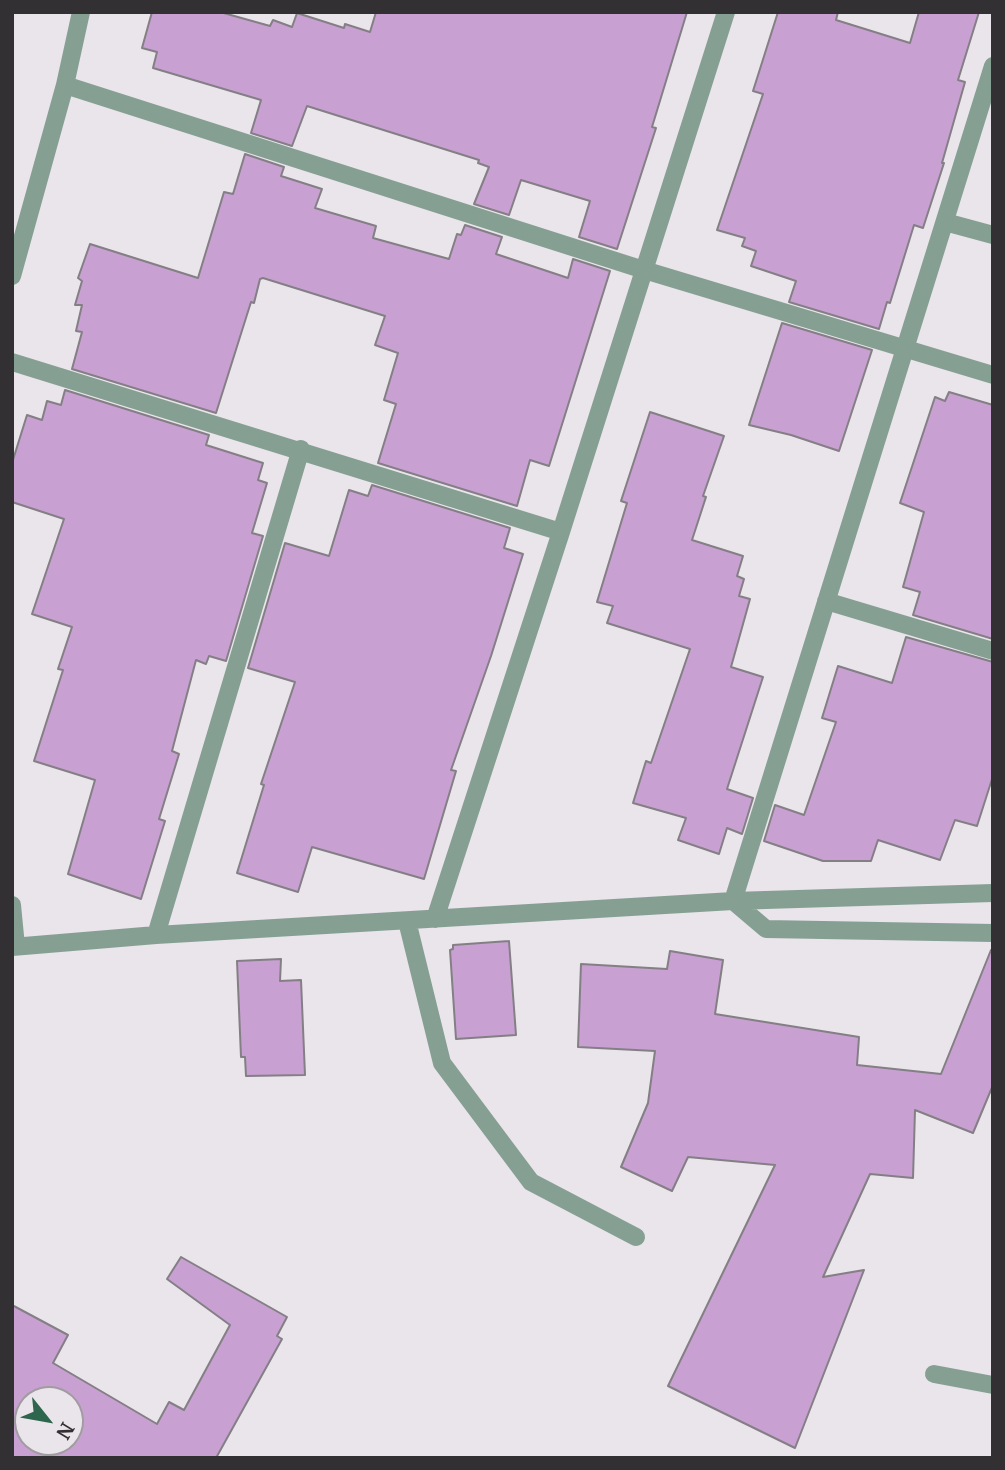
<!DOCTYPE html>
<html>
<head>
<meta charset="utf-8">
<style>
	body { margin:0 }
	#map { position:relative; width:1005px; height:1470px; overflow:hidden; background:#eae4eb; font-family:Merriweather,serif }
	canvas { display:block }
	.frame { position:absolute; inset:0; border:14px solid #323033; pointer-events:none }
	.north { position:absolute; left:14px; top:1386px; width:70px; height:70px; box-sizing:border-box; background:#eae4eb; border:2px solid #a09ca1; border-radius:50%; rotate:121deg; font-size:19px; font-weight:700; line-height:28px; text-align:center; color:#323033 }
	.north::after { content:''; display:block; margin:auto; width:24px; height:32px; background:#2e664d; clip-path:polygon(50% 0,100% 100%,50% 72%,0 100%) }
</style>
</head>
<body>
<div id="map">
<canvas width="1005" height="1470"></canvas>
<div class="frame"></div>
<div class="north">N</div>
</div>
<script>
const ctx = document.querySelector('canvas').getContext('2d');
ctx.lineJoin = 'round';
function fill(path, color) {
  ctx.fillStyle = color;
  ctx.fill(path, 'evenodd');
}
function shape(rows) {
  const path = new Path2D();
  for (const r of rows) {
    path.moveTo(r[0], r[1]);
    for (let i = 2; i < r.length; i += 2) path.lineTo(r[i], r[i + 1]);
  }
  return path;
}
function trace(path, color, width, dash) {
  ctx.strokeStyle = color;
  ctx.lineWidth = width;
  ctx.lineCap = dash ? 'butt' : 'round';
  ctx.setLineDash(dash || []);
  ctx.stroke(path);
}
const building = shape([
	[152,12,220,12,270,26,273,20,292,27,297,13,344,28,345,24,370,32,376,12,687,12,652,127,656,128,617,249,579,237,590,201,521,180,509,215,474,204,489,167,478,163,479,160,307,106,292,146,251,133,261,100,153,68,157,52,142,48,152,12],
	[778,12,838,12,836,20,910,43,919,12,979,12,958,80,965,82,942,163,944,163,923,228,914,225,890,303,887,302,879,329,789,302,796,281,751,266,756,251,742,246,745,238,717,230,763,94,753,91,778,12],
	[245,154,284,167,281,176,322,189,315,208,376,226,373,238,449,259,457,234,461,235,465,225,502,237,496,254,568,278,573,259,610,271,549,466,530,460,517,506,378,463,396,404,384,400,398,353,375,345,385,316,263,278,260,279,254,303,251,302,216,413,72,369,82,332,76,331,82,305,75,305,82,281,78,278,90,244,198,278,224,192,233,194,245,154],
	[782,323,872,350,839,451,791,435,749,425,782,323],
	[65,390,209,435,206,445,263,463,258,480,267,483,252,533,263,536,226,661,209,656,206,664,196,660,172,751,179,754,159,819,165,821,141,899,68,874,95,780,34,761,63,670,58,669,72,627,32,614,64,519,12,502,12,463,27,415,42,420,47,401,61,405,65,390],
	[949,392,993,405,993,639,913,615,920,592,903,587,924,512,900,503,935,397,945,401,949,392],
	[650,412,724,436,703,496,706,497,692,540,743,556,737,576,744,579,739,596,750,599,731,667,763,677,727,789,753,798,742,834,727,828,719,854,678,840,686,818,633,803,646,761,651,763,690,649,607,623,613,606,597,602,627,503,621,501,650,412],
	[372,485,510,528,504,548,523,554,491,656,451,770,456,771,424,879,312,847,298,892,237,873,264,785,261,784,295,682,248,668,285,543,329,556,349,490,368,496,372,485],
	[906,637,993,662,993,776,977,826,955,820,940,860,878,840,871,861,823,861,764,841,775,805,804,815,836,722,822,718,838,666,892,683,906,637],
	[509,941,516,1035,456,1039,450,950,453,949,453,945,509,941],
	[991,950,993,950,993,1085,973,1133,915,1110,913,1178,870,1174,823,1277,864,1270,795,1448,668,1386,775,1165,688,1157,672,1191,621,1167,648,1103,655,1051,578,1047,581,964,667,969,670,951,723,960,715,1014,859,1037,857,1065,941,1074,991,950],
	[281,959,280,981,301,980,305,1075,246,1076,245,1057,241,1057,237,961,281,959],
	[181,1257,287,1317,277,1336,282,1339,216,1458,12,1458,12,1305,68,1335,53,1363,157,1424,169,1402,184,1410,230,1325,167,1279,181,1257],
	[28,1400,70,1400,70,1442,28,1442,28,1400]
]);
const street = shape([
	[993,66,733,901,766,929,993,933],
	[65,85,644,270,993,375],
	[945,222,993,235],
	[12,276,65,85,81,12],
	[12,362,561,532],
	[826,601,993,651],
	[12,905,16,946],
	[435,919,561,532,726,12],
	[407,921,442,1063,531,1182,636,1237],
	[156,935,301,449],
	[12,947,156,935,733,901,993,893],
	[934,1374,993,1385]
]);
fill(building, '#c8a1d2');
trace(building, '#837f85', 2);
trace(street, '#85a092', 18);
</script>
</body>
</html>
